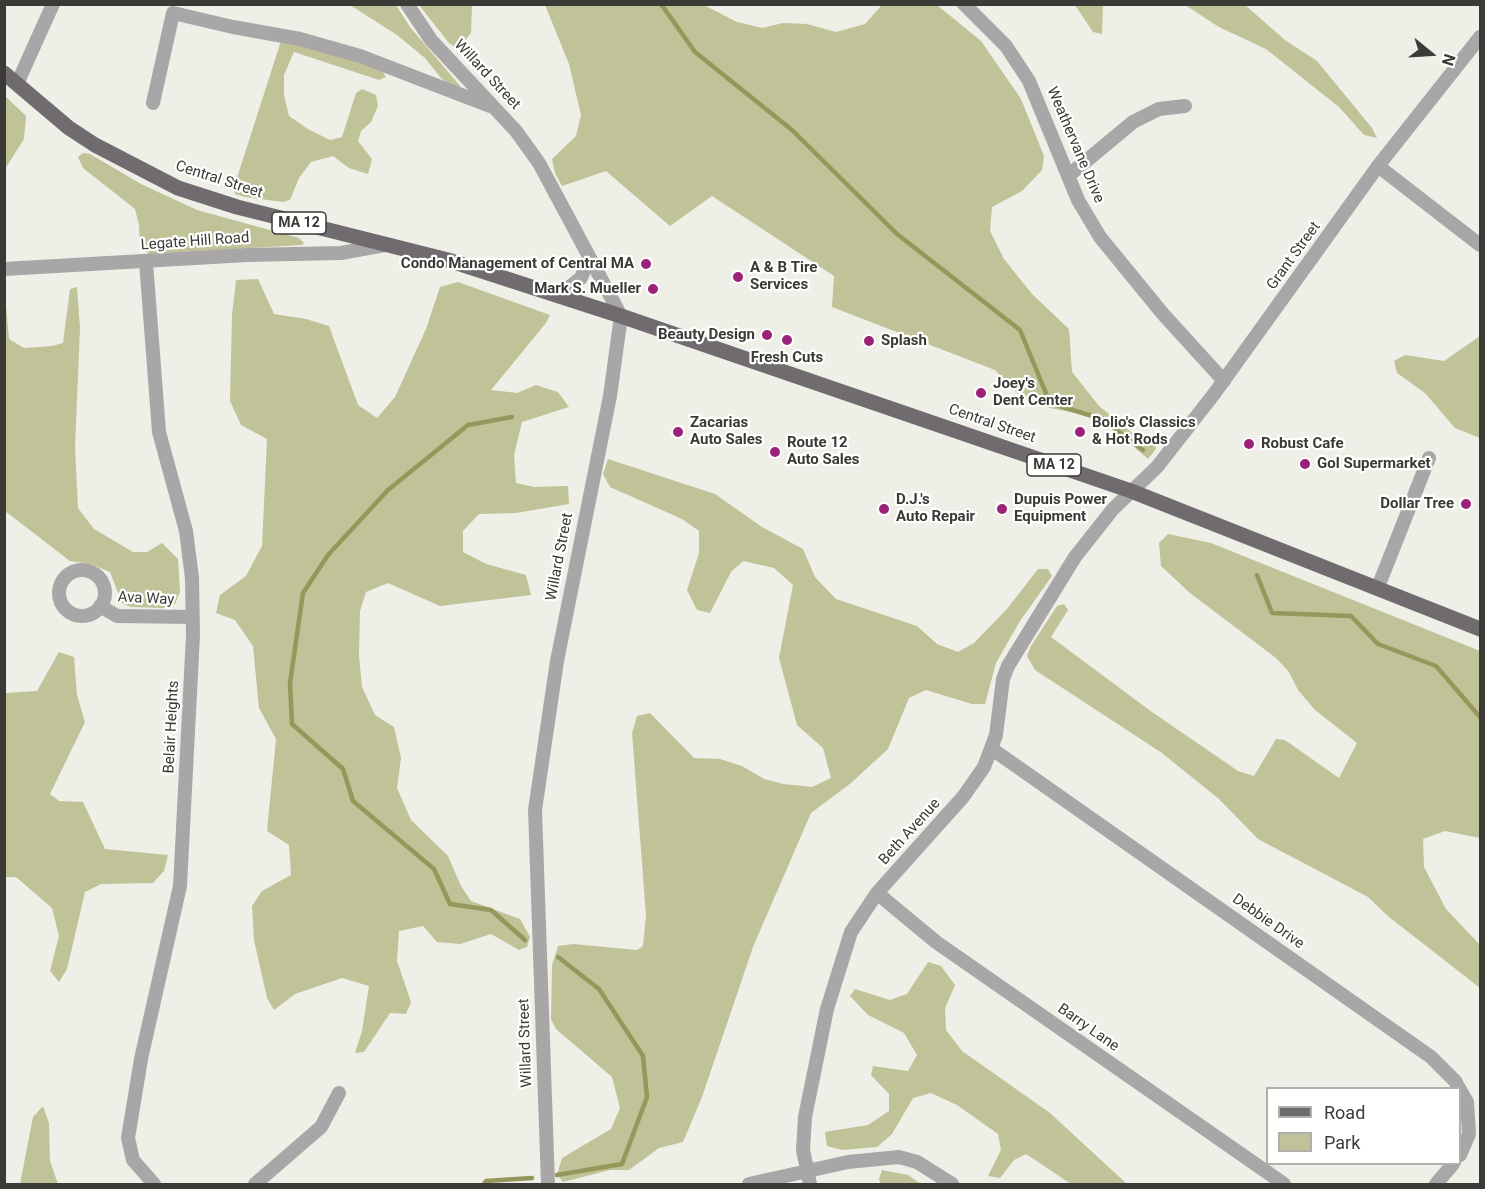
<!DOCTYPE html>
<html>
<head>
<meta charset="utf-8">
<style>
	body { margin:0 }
	#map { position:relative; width:1485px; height:1189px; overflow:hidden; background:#eeefe7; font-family:Roboto,sans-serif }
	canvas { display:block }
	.frame { position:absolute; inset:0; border:6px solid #3a3a37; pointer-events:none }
	.legend { position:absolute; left:1266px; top:1087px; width:195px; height:78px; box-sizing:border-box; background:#fffffe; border:2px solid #b0b0ae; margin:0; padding:8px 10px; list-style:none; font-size:18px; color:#3a3a37 }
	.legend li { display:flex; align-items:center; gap:12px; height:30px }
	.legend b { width:30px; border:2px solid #b0b0ae }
	.north { position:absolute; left:1401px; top:24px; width:60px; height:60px; -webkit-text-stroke:4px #fffffe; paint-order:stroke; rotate:108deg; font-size:16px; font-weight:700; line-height:24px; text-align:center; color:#3a3a37 }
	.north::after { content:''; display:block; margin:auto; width:21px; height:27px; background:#3a3a37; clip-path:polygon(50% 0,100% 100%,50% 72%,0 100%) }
</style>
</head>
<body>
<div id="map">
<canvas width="1485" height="1189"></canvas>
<div class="frame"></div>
<ul class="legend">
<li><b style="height:8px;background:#706b6e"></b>Road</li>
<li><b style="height:16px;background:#c0c298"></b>Park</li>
</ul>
<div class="north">N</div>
</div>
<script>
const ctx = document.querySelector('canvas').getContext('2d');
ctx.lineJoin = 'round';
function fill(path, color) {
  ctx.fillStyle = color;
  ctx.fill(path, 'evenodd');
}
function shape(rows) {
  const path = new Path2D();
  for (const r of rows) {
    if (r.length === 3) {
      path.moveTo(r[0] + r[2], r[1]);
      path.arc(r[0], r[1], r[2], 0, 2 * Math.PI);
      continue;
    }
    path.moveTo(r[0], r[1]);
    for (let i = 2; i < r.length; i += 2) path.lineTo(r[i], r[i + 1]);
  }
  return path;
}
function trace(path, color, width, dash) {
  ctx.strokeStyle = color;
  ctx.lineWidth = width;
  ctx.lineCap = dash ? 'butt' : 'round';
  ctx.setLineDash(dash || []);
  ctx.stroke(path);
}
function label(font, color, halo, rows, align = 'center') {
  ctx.font = font + ' Roboto,sans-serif';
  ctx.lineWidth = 4.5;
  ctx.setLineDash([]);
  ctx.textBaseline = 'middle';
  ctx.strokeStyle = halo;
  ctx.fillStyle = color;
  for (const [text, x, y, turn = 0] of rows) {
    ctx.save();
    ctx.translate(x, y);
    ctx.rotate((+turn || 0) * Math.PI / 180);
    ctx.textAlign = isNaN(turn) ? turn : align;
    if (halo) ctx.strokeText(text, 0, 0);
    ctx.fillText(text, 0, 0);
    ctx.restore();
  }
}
const green = shape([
	[350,5,396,5,410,27,461,87,454,89,441,78,425,58,397,35],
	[419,5,472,5,471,33,458,49,449,43],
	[545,5,704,5,737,22,762,28,783,23,807,24,836,32,865,24,882,5,937,5,981,41,1021,99,1044,156,1042,170,1022,191,992,207,990,231,1004,259,1032,294,1069,329,1072,372,1099,406,1136,436,1155,437,1156,449,1148,459,1114,430,1089,416,1036,405,1018,394,995,370,832,307,834,276,712,196,670,226,606,171,562,186,555,173,552,159,576,136,581,115,569,64],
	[1075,5,1103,5,1102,34,1093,32],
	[1185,5,1245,5,1285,40,1317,61,1372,128,1377,138,1364,135,1339,107,1266,49,1219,27],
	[281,41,339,54,383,72,386,77,379,80,294,52,284,75,284,95,289,116,308,129,330,140,342,137,356,93,362,89,376,95,378,106,371,122,361,131,358,141,372,159,368,174,349,168,333,156,311,162,299,178,290,200,283,202,245,197,235,194,234,187],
	[5,96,26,116,24,139,5,169],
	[83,153,90,154,141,184,197,210,299,238,304,243,302,245,149,254,140,245,139,225,135,209,83,168,78,157],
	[258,279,274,314,306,319,329,326,358,405,377,418,395,397,426,329,440,287,458,282,550,315,546,323,491,390,517,393,536,385,558,392,569,407,522,422,514,455,516,483,534,487,568,486,569,504,516,513,479,514,463,531,463,552,486,564,526,575,531,595,440,606,388,583,366,592,360,611,359,656,362,687,375,715,394,727,401,758,397,788,411,820,448,856,461,886,471,901,520,919,530,937,527,947,519,950,491,934,460,944,437,942,423,926,399,931,397,961,411,1002,406,1014,390,1013,364,1052,355,1053,362,1031,369,986,342,978,295,994,274,1010,267,998,254,940,252,906,262,891,291,875,289,845,267,831,276,739,259,708,253,646,235,620,216,613,220,595,246,576,262,546,267,439,241,425,230,401,232,315,236,280],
	[77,287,80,328,75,447,78,508,94,529,133,552,147,552,162,543,178,559,180,592,175,604,163,608,131,607,122,603,110,572,91,564,70,561,5,511,5,294,9,339,24,348,52,346,63,343,70,289],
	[1480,336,1480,438,1455,428,1425,393,1397,373,1394,361,1405,355,1444,361],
	[608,459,715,494,762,527,803,549,815,577,836,599,917,626,937,644,958,652,974,643,1007,609,1038,569,1048,569,1052,576,1020,621,996,663,985,704,972,704,926,690,909,698,888,749,851,783,811,813,753,947,702,1097,683,1142,659,1148,629,1170,610,1170,563,1182,557,1175,562,1158,611,1129,620,1108,612,1077,556,1029,551,1019,552,965,558,946,573,944,637,950,643,946,646,915,632,733,637,716,650,713,694,758,720,759,742,766,764,779,783,784,812,787,831,778,823,748,797,725,779,658,793,585,774,568,743,561,731,572,710,613,697,610,687,590,699,553,699,531,682,519,610,487,603,474],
	[1168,534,1211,543,1480,651,1480,838,1445,831,1423,839,1424,867,1446,909,1480,945,1480,988,1389,917,1368,897,1258,839,1219,799,1162,753,1035,670,1027,656,1031,646,1057,606,1064,604,1068,610,1051,637,1152,712,1238,771,1254,776,1276,739,1285,740,1339,778,1357,743,1315,710,1298,690,1289,672,1276,658,1190,593,1161,566,1159,543],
	[59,652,74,657,77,695,85,722,50,794,59,801,83,802,105,849,168,855,164,871,153,883,101,884,85,892,67,969,59,982,50,971,59,936,52,908,16,877,4,877,5,693,37,691],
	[928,962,941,966,955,985,945,1008,946,1030,962,1051,1050,1113,1127,1184,1071,1184,1026,1154,1014,1160,1000,1178,988,1176,1001,1150,998,1134,957,1105,931,1093,913,1098,892,1134,877,1147,842,1150,827,1146,825,1132,868,1125,889,1111,889,1094,871,1075,873,1066,908,1071,917,1055,904,1033,868,1015,850,996,855,989,890,1000,907,994],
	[43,1106,49,1123,50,1161,58,1184,20,1184,33,1117],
	[882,1170,908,1175,921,1184,881,1184,879,1179]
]);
const stream = shape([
	[661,4,695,52,792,130,897,234,1020,330,1050,403,1102,419,1143,450],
	[512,417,468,425,388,490,328,555,303,593,290,683,292,724,343,769,353,801,434,869,450,904,491,910,525,940],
	[1257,575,1272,613,1351,616,1378,644,1436,666,1480,717],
	[557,1175,622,1164,647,1097,643,1056,599,989,558,957],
	[484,1184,486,1181,532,1178]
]);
const minor = shape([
	[407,4,431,40,516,131,539,163,621,316,610,396,557,661,535,810,548,1184],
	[964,4,1006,46,1029,81,1078,200,1100,237,1163,314,1224,381],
	[17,84,53,4],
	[153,103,173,13,233,27,300,39,360,56,490,106],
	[1378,166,1480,245],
	[1068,176,1133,122,1159,109,1185,106],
	[146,262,159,432,186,531,192,578,193,635,180,886,141,1059,128,1138,133,1160,154,1184],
	[4,269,247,255,341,253,385,245],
	[553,294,571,286,581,278,589,258],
	[82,593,23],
	[1378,587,1429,458],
	[100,606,117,616,193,617],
	[992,749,1431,1057,1455,1081,1467,1102,1469,1134,1460,1155],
	[877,893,936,942,1284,1184],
	[255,1184,321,1127,339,1093],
	[749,1184,848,1162,899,1157,917,1162,952,1184],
	[810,1184,803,1150,805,1117,827,1009,851,932,877,893,963,797,984,767,996,735,1003,679,1008,666,1075,557,1113,509,1157,467,1214,394,1378,166,1480,37],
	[1436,1184,1453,1164]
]);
const major = shape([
	[4,73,69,128,95,145,178,188,237,207,448,260,621,316,1131,491,1480,629]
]);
const markers = [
	[646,264,6,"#9b2179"],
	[738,277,6,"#9b2179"],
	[653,289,6,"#9b2179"],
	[767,335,6,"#9b2179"],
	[787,340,6,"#9b2179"],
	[869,341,6,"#9b2179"],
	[981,393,6,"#9b2179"],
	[678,432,6,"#9b2179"],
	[1080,432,6,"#9b2179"],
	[1249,444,6,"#9b2179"],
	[775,452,6,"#9b2179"],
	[1305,464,6,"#9b2179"],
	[1466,504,6,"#9b2179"],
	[884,509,6,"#9b2179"],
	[1002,509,6,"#9b2179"]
];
const shields = [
	[299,223,54],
	[1054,465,54]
];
const shieldNames = [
	["MA 12",299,223],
	["MA 12",1054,465]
];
const streetNames = [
	["Willard Street",487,75,47],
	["Weathervane Drive",1075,145,67],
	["Central Street",219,180,18],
	["Legate Hill Road",195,242,-4],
	["Grant Street",1294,256,-54],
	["Central Street",992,424,19],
	["Willard Street",560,557,-79],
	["Ava Way",146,599,3],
	["Belair Heights",172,727,-87],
	["Beth Avenue",910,832,-48],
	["Debbie Drive",1268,922,35],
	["Barry Lane",1088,1028,35],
	["Willard Street",526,1043,-92]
];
const poiNames = [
	["Condo Management of Central MA",634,264,"right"],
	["A & B Tire",750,268],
	["Services",750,285],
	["Mark S. Mueller",641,289,"right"],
	["Beauty Design",755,335,"right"],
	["Splash",881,341],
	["Fresh Cuts",787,358,"center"],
	["Joey's",993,384],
	["Dent Center",993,401],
	["Zacarias",690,423],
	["Auto Sales",690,440],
	["Bolio's Classics",1092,423],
	["& Hot Rods",1092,440],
	["Route 12",787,443],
	["Auto Sales",787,460],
	["Robust Cafe",1261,444],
	["Gol Supermarket",1317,464],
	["D.J.'s",896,500],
	["Auto Repair",896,517],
	["Dupuis Power",1014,500],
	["Equipment",1014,517],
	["Dollar Tree",1454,504,"right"]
];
fill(green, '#c0c298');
trace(stream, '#96985b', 4.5);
trace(minor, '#a9a6a8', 14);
trace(major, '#706b6e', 15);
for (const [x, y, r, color] of markers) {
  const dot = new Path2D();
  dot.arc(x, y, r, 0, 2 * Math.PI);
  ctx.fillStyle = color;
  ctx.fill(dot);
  trace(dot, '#fffffe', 2);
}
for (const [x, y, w] of shields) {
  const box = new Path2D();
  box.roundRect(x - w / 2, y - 11, w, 22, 4.5);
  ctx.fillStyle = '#fffffe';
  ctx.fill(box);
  trace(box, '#3a3a37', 1.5);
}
label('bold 14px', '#3a3a37', null, shieldNames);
label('15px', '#3a3a37', '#fffffe', streetNames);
label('bold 15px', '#3a3a37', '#fffffe', poiNames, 'left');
</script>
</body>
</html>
